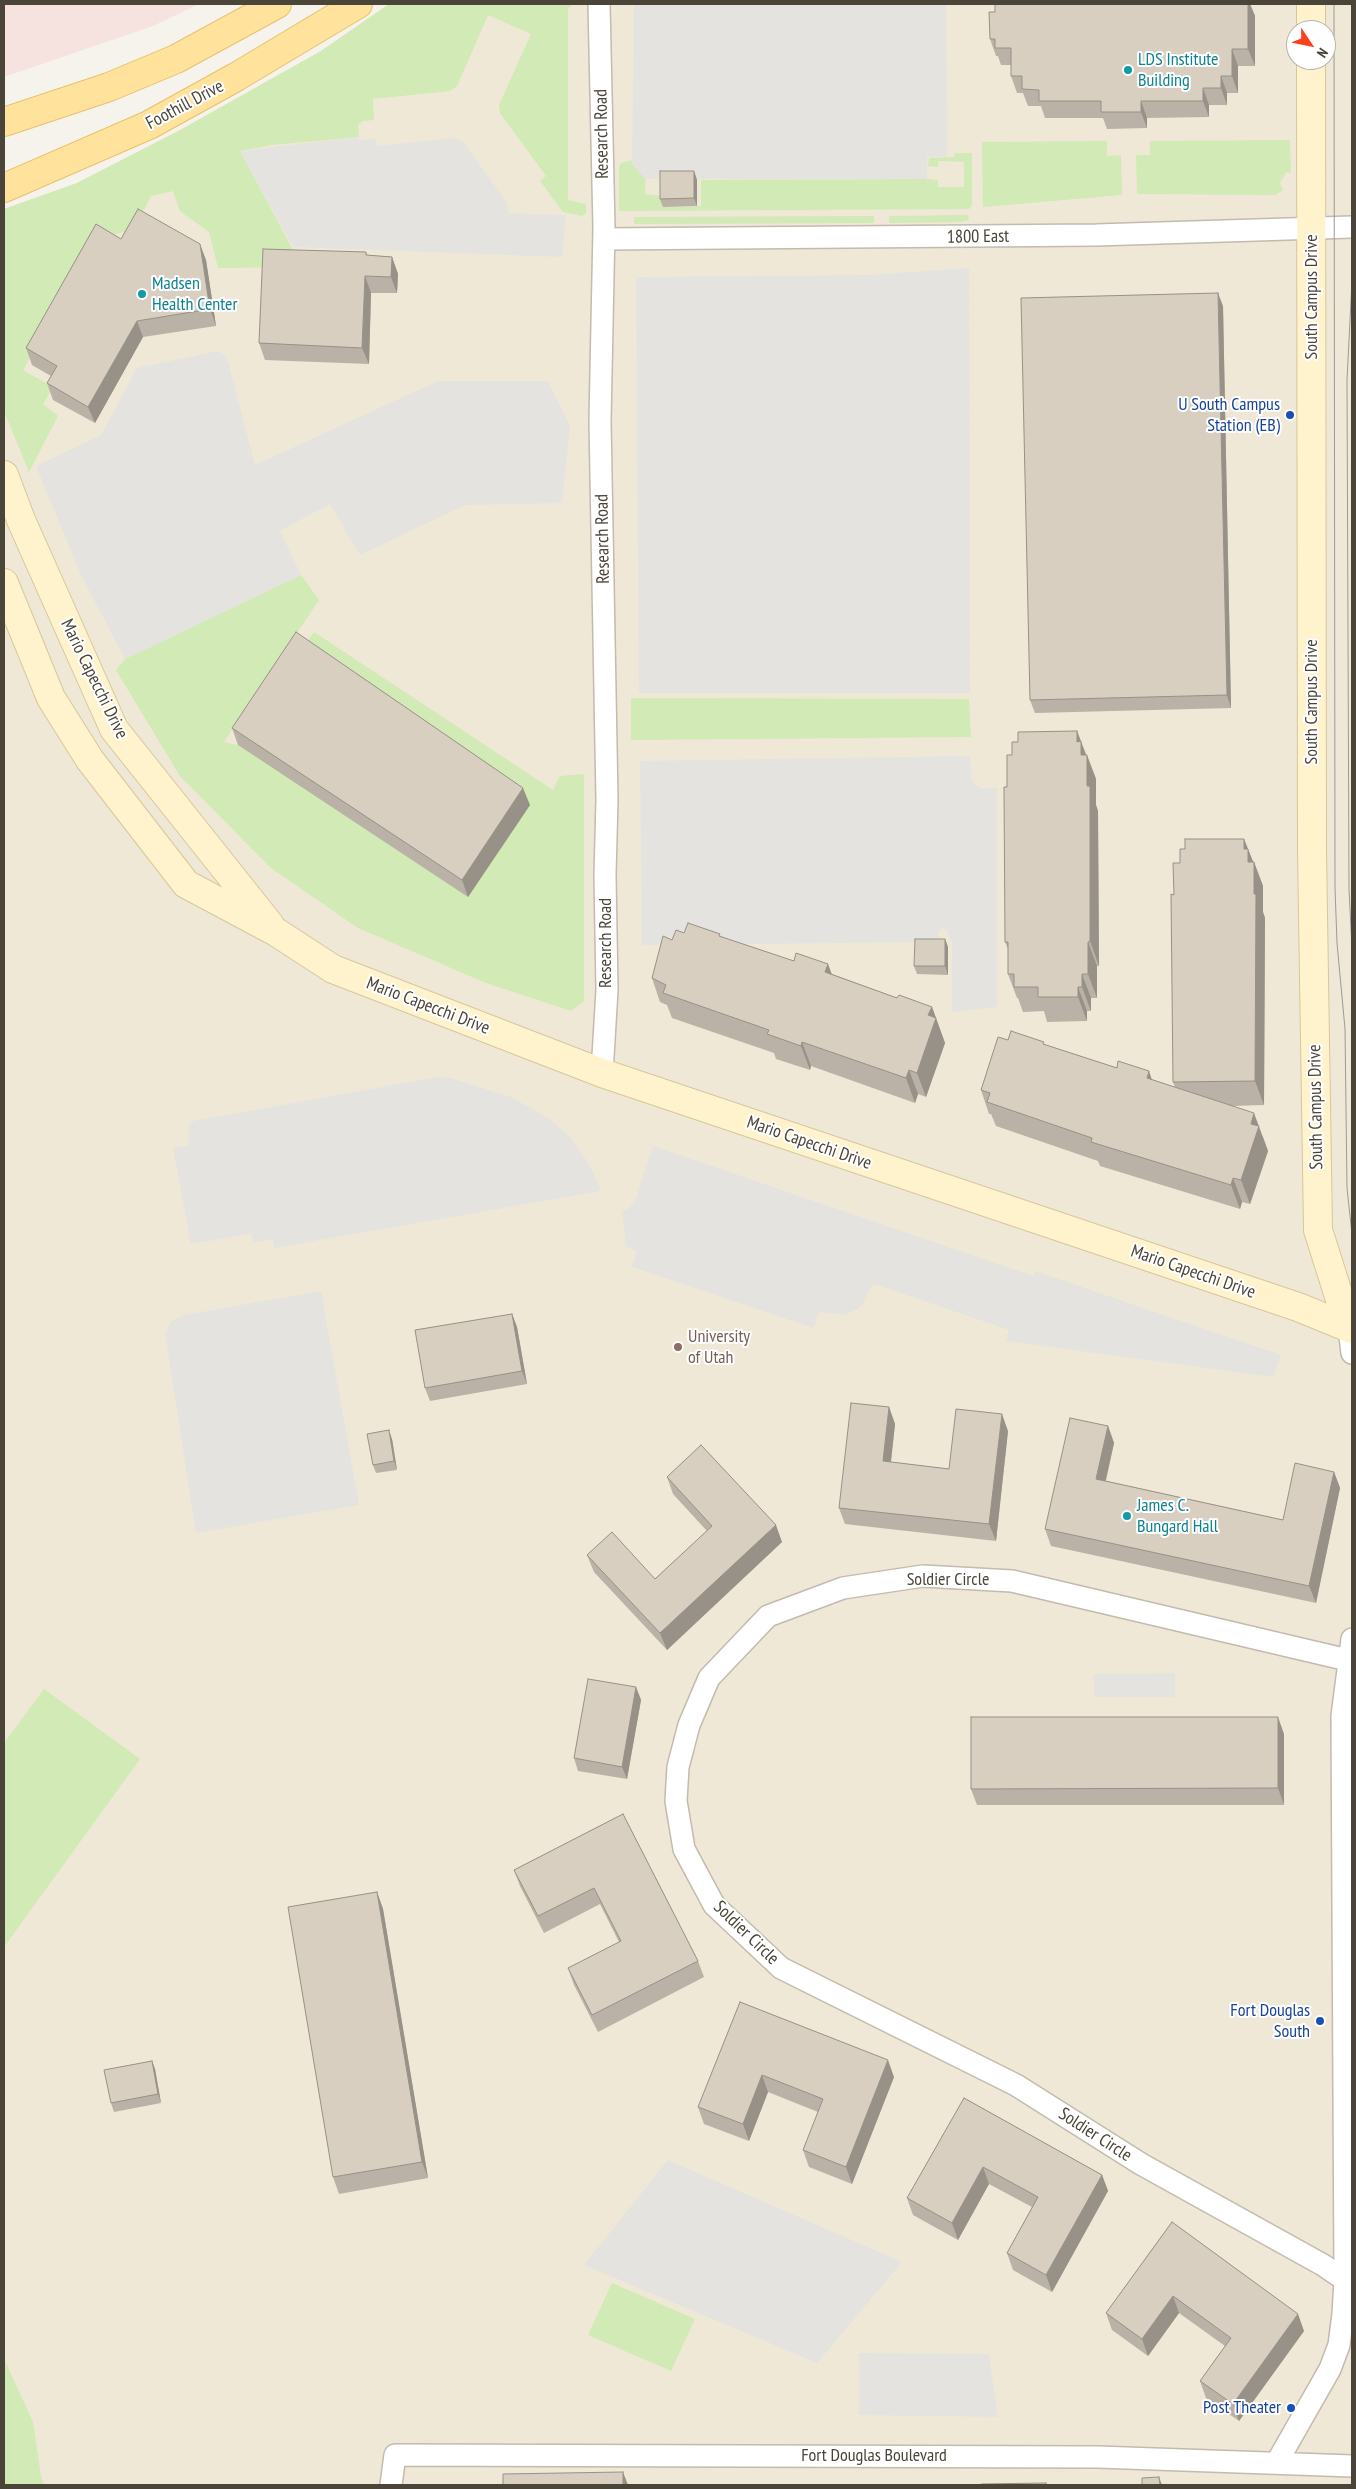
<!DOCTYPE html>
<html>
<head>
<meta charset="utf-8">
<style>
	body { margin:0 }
	#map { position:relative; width:1356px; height:2489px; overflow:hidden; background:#f6f3ec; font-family:"PT Sans Narrow",sans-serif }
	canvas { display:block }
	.frame { position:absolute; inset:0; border:5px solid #4b4439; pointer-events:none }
	.north { position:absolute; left:1286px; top:20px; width:50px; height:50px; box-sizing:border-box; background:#fff; border:1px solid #b7b4b0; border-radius:50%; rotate:124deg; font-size:14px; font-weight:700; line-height:20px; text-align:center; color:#4b4439 }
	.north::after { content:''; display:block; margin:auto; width:18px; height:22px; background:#fc3f1d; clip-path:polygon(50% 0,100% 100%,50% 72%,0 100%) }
</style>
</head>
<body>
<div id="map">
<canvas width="1356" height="2489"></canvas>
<div class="frame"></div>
<div class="north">N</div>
</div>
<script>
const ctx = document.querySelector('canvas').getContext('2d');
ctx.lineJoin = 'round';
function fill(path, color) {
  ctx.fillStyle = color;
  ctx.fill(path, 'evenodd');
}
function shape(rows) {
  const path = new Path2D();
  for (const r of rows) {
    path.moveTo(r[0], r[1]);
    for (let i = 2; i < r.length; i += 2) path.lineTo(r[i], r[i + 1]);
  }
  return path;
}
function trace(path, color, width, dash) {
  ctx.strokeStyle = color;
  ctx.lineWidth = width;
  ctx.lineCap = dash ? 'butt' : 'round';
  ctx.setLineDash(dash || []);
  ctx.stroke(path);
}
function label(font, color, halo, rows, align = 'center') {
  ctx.font = font + ' "PT Sans Narrow",sans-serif';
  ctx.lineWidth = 4;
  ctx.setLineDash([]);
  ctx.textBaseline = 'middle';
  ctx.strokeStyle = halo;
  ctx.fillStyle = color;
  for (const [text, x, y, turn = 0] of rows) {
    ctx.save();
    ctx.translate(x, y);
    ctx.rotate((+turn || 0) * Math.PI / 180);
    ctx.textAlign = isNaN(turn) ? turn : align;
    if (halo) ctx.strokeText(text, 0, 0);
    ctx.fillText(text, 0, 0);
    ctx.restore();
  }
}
const education = shape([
	[389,4,1352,4,1352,2485,4,2485,4,209,77,183,180,130,321,51],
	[1296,30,1326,30,1326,60,1296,60]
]);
const medical = shape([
	[4,4,199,4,153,26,4,77]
]);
const green = shape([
	[389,4,573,4,568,9,568,200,586,204,586,213,582,216,563,212,540,181,546,176,500,113,499,105,531,34,488,15,457,86,450,91,373,99,374,120,363,121,358,125,359,137,272,145,240,151,302,267,218,268,209,232,180,211,173,191,151,196,134,230,116,234,102,231,95,238,23,370,53,387,43,404,58,416,29,472,4,411,4,209,77,183,180,130,321,51],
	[1290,140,1291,173,1286,172,1280,183,1283,190,1275,195,1137,194,1136,155,1150,155,1150,141],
	[1107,141,1107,156,1121,155,1122,195,983,207,982,142],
	[955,153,972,153,972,205,969,209,620,211,619,208,619,169,620,164,628,161,634,160,646,169,645,194,663,196,664,207,701,206,701,180,929,179,938,180,938,187,964,187,964,162,938,161,938,167,928,166,929,158,954,157],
	[968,215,969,220,961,222,889,223,889,216],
	[874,216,874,223,634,224,634,217],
	[301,575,319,600,224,742,238,745,314,632,553,790,560,776,584,774,584,1001,571,1011,486,983,358,928,271,868,180,776,116,670,125,659],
	[631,698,969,699,971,737,631,740],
	[44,1689,140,1759,4,1947,4,1743],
	[612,2283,695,2319,671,2371,588,2335],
	[4,2359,33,2422,41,2476,44,2485,4,2485]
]);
const parking = shape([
	[634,4,946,4,947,156,927,157,927,179,645,179,632,164],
	[359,137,360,140,376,139,377,146,454,138,463,142,508,204,508,213,566,215,562,257,293,247,240,151],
	[969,268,970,693,639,693,636,277,867,275],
	[218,351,227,358,255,465,438,381,548,381,570,426,562,503,465,505,360,555,330,504,280,531,301,575,125,659,81,575,36,466,101,435,137,368],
	[970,756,971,778,973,783,980,788,997,788,997,1007,952,1012,952,942,947,931,942,928,939,932,938,942,642,945,640,761],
	[438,1077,451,1078,511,1097,548,1118,571,1138,590,1166,601,1191,274,1248,273,1239,253,1243,251,1234,191,1244,173,1148,189,1145,189,1126,193,1121],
	[653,1146,1033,1276,1035,1271,1281,1355,1273,1377,1006,1341,1009,1330,874,1284,870,1288,865,1300,858,1309,844,1315,820,1312,813,1328,632,1267,637,1252,626,1246,622,1211,629,1208,635,1201],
	[321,1291,359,1505,196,1533,165,1333,172,1321,184,1315],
	[1175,1673,1175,1697,1094,1697,1094,1674],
	[668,2160,902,2262,817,2363,584,2265],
	[859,2353,989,2354,998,2417,859,2415]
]);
const street = shape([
	[599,4,604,228,600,421,607,800,605,875,607,990,602,1073],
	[604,239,1096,235,1352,227],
	[1349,1328,1352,1353],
	[1345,2280,1323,2265,1141,2164,1016,2085,781,1968,714,1905,684,1849,676,1801,678,1767,689,1725,709,1678,768,1616,843,1588,923,1576,1012,1581,1352,1661],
	[1277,2462,1330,2369,1339,2345,1343,2314,1345,2280,1342,1716,1352,1639],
	[391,2485,395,2455,1098,2457,1352,2466]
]);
const secondary = shape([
	[1311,4,1311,30],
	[1311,60,1312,850,1318,1230,1349,1328],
	[4,475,21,520,114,729,270,925],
	[4,583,51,698,90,760,186,884,276,932,333,969,602,1073,1298,1307,1352,1329]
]);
const primary = shape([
	[4,122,109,87,176,59,277,4],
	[4,188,149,125,236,77,358,4]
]);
const tram = shape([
	[1334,4,1335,888,1337,943,1345,1029,1347,1188,1352,1234],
	[1352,281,1347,380,1349,889,1352,948]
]);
const wall = shape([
	[995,4,1250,4,1255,16,1255,66,1238,66,1238,93,1227,93,1227,105,1209,105,1209,117,1147,118,1147,128,1107,129,1103,118,1045,118,1041,106,1028,106,1023,93,1017,93,1011,76,1011,65,1001,65,998,56,996,56,990,39,995,12],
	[694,171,697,180,697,206,663,207,660,199],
	[121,239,206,260,216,326,143,337,95,423,53,400,47,383,51,376,32,365,26,348],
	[366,252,367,255,392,257,398,274,397,293,371,293,369,364,265,360,259,343],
	[1223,306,1231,708,1035,713,1030,700],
	[232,728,530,805,468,897,238,745],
	[1077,731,1096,779,1096,805,1098,811,1099,966,1097,966,1097,998,1091,998,1091,1011,1087,1011,1087,1021,1047,1022,1044,1011,1023,1012,1018,998,1017,998,1008,974,1008,949,1005,942,1007,787,1012,755,1018,742],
	[1244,839,1253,862,1254,862,1263,886,1263,912,1265,918,1264,1105,1233,1106,1263,1137,1268,1151,1250,1204,1242,1202,1240,1209,1100,1166,1098,1161,996,1126,991,1114,989,1114,981,1090,1046,1045,1175,1087,1173,1082,1174,895,1180,863,1185,849],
	[684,933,722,937,832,974,897,998,932,1007,945,1043,926,1097,918,1094,915,1103,811,1066,810,1070,776,1059,774,1053,672,1018,667,1005,660,1002,652,978,672,940],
	[945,939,948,947,948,975,917,974,914,966],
	[512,1314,517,1327,527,1384,430,1401,425,1388],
	[889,1407,895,1424,891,1462,949,1469,1008,1431,996,1541,845,1524,839,1508],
	[1108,1426,1114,1443,1106,1481,1283,1520,1334,1472,1340,1488,1316,1603,1051,1546,1045,1529],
	[392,1439,397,1470,376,1473,373,1465],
	[667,1477,782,1542,667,1650,594,1572,587,1555,655,1579,707,1531,673,1494],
	[636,1687,641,1700,627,1779,578,1771,574,1758],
	[1284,1734,1284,1805,977,1805,971,1789],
	[623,1814,698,1961,704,1977,598,2032,574,1985,568,1968,619,1942,600,1904,544,1933,520,1886,514,1870],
	[377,1892,383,1909,428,2178,339,2194,333,2177],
	[740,2002,894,2077,852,2184,809,2167,803,2150,818,2112,768,2092,749,2141,704,2124,698,2107],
	[152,2061,155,2069,161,2103,114,2112,111,2103],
	[964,2098,1102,2175,1108,2191,1052,2292,1013,2270,1007,2253,1032,2207,989,2184,958,2240,913,2215,907,2198],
	[1172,2222,1304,2331,1239,2421,1206,2398,1200,2381,1225,2346,1179,2313,1148,2356,1112,2330,1106,2313]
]);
const shadedWall = shape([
	[1248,4,1250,4,1255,16,1255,66,1248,49],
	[1232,49,1238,66,1238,93,1232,76],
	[1221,76,1227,93,1227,105,1221,88],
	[1203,88,1209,105,1209,117,1203,101],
	[1141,101,1147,118,1147,128,1141,112],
	[694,171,697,180,697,206,694,198],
	[200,244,206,260,216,326,210,309],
	[392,257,398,274,397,293,391,277],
	[365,276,371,293,369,364,362,348],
	[1218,293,1223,306,1231,708,1227,695],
	[137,321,143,337,95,423,88,407],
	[1077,731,1087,758,1087,755,1096,779,1096,805,1098,811,1099,966,1090,941,1087,786,1077,742],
	[523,788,530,805,468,897,462,880],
	[1244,839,1254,864,1254,862,1263,886,1263,912,1265,918,1264,1105,1255,1081,1254,894,1244,849],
	[945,939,948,947,948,975,945,966],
	[1088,942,1097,966,1097,998,1088,974],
	[828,964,837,988,825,972],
	[1082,974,1091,998,1091,1011,1082,987],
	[1078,987,1087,1011,1087,1021,1078,997],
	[932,1007,945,1043,926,1097,917,1073,928,1015],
	[802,1042,811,1066,810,1070,801,1046],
	[909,1070,918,1094,915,1103,906,1078],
	[1149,1071,1157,1095,1147,1078],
	[1254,1113,1268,1151,1250,1204,1241,1180,1251,1124],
	[1233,1178,1242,1202,1240,1209,1231,1185],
	[512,1314,517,1327,527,1384,522,1371],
	[889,1407,895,1424,889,1478,883,1461],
	[1002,1414,1008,1431,996,1541,989,1524],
	[1108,1426,1114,1443,1102,1496,1096,1479],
	[389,1430,392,1439,397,1470,394,1461],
	[1334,1472,1340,1488,1316,1603,1309,1586],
	[776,1525,782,1542,667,1650,660,1633],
	[636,1687,641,1700,627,1779,622,1767],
	[1278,1717,1284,1734,1284,1805,1278,1788],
	[377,1892,383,1909,428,2178,422,2162],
	[888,2060,894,2077,852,2184,846,2167],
	[152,2061,155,2069,161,2103,158,2094],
	[762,2075,768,2092,749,2141,743,2124],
	[983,2167,989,2184,958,2240,952,2223],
	[1102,2175,1108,2191,1052,2292,1046,2275],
	[1173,2296,1179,2313,1148,2356,1142,2339],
	[1298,2314,1304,2331,1239,2421,1233,2404],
	[623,2472,628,2485,623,2485],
	[1159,2477,1162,2485,1160,2485]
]);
const building = shape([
	[995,4,1248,4,1248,49,1232,49,1232,76,1221,76,1221,88,1203,88,1203,101,1141,101,1141,112,1101,112,1101,101,1039,101,1039,90,1022,89,1022,76,1011,76,1011,48,995,48,995,39,990,39,989,12,995,12,995,4],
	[660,171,694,171,694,198,660,199,660,171],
	[138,209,200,244,210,309,137,321,88,407,47,383,57,366,26,348,96,224,121,239,138,209],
	[263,249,366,252,366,255,392,257,391,277,365,276,362,348,259,343,263,249],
	[1218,293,1227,695,1030,700,1021,298,1218,293],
	[296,632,523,788,462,880,232,728,296,632],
	[1077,731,1077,742,1081,741,1081,755,1087,755,1087,786,1090,786,1090,941,1088,942,1088,974,1082,974,1082,987,1078,987,1078,997,1038,997,1038,987,1014,987,1014,974,1008,974,1008,942,1005,942,1004,787,1007,787,1007,755,1012,755,1012,742,1018,742,1018,732,1077,731],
	[1185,839,1244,839,1244,849,1248,849,1248,862,1254,862,1254,894,1256,894,1255,1081,1173,1082,1171,894,1174,895,1173,863,1180,863,1180,849,1185,849,1185,839],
	[688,923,720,934,719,936,794,961,796,953,828,964,825,972,897,998,899,995,932,1007,928,1015,936,1018,917,1073,909,1070,906,1078,802,1042,801,1046,767,1034,769,1030,663,993,666,985,652,978,663,936,672,940,676,930,684,933,688,923],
	[915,939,945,939,945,966,914,966,915,939],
	[1011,1031,1044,1042,1043,1044,1117,1068,1118,1061,1149,1071,1147,1078,1254,1113,1251,1124,1259,1126,1241,1180,1233,1178,1231,1185,1091,1142,1092,1138,987,1102,990,1093,981,1090,998,1037,1008,1040,1011,1031],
	[512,1314,522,1371,425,1388,415,1330,512,1314],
	[851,1403,889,1407,883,1461,949,1469,956,1409,1002,1414,989,1524,839,1508,851,1403],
	[1070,1418,1108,1426,1096,1479,1283,1520,1295,1463,1334,1472,1309,1586,1045,1529,1070,1418],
	[389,1430,394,1461,373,1465,367,1434,389,1430],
	[701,1445,776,1525,660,1633,587,1555,612,1532,655,1579,712,1526,667,1477,701,1445],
	[588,1679,636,1687,622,1767,574,1758,588,1679],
	[971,1717,1278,1717,1278,1788,971,1789,971,1717],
	[623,1814,698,1961,592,2015,568,1968,621,1941,594,1888,538,1916,514,1870,623,1814],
	[377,1892,422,2162,333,2177,288,1907,377,1892],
	[740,2002,888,2060,846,2167,803,2150,823,2099,762,2075,743,2124,698,2107,740,2002],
	[152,2061,158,2094,111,2103,104,2070,152,2061],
	[964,2098,1102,2175,1046,2275,1007,2253,1038,2197,983,2167,952,2223,907,2198,964,2098],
	[1172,2222,1298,2314,1233,2404,1200,2381,1231,2338,1173,2296,1142,2339,1106,2313,1172,2222],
	[623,2472,623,2485,503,2485,503,2474,623,2472],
	[1159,2477,1160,2485,1142,2485,1142,2478,1159,2477],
	[1046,2483,1046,2485,981,2485,981,2484,1046,2483]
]);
const markers = [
	[1128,70,5,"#0f9aa8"],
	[142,294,5,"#0f9aa8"],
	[1290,415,5,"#1a4fb4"],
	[678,1347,5,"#8d6e63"],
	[1127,1516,5,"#0f9aa8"],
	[1320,2021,5,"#1a4fb4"],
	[1291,2408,5,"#1a4fb4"]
];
const cultureNames = [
	["LDS Institute",1138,60],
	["Building",1138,81],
	["Madsen",152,284],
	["Health Center",152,305],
	["James C.",1137,1506],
	["Bungard Hall",1137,1527]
];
const streetNames = [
	["Foothill Drive",185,105,-28],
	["Research Road",602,134,-91],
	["1800 East",978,237,-1],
	["South Campus Drive",1312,297,-90],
	["Research Road",603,539,-91],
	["Mario Capecchi Drive",94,679,64],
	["South Campus Drive",1312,702,-90],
	["Research Road",606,943,-90],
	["Mario Capecchi Drive",428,1006,21],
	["South Campus Drive",1316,1107,-91],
	["Mario Capecchi Drive",809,1143,19],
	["Mario Capecchi Drive",1193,1272,19],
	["Soldier Circle",948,1580],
	["Soldier Circle",746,1933,44],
	["Soldier Circle",1095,2135,33],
	["Fort Douglas Boulevard",874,2456]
];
const transitNames = [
	["U South Campus",1280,405],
	["Station (EB)",1280,426],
	["Fort Douglas",1310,2011],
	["South",1310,2032],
	["Post Theater",1281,2408]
];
const educationNames = [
	["University",688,1337],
	["of Utah",688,1358]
];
fill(education, '#efe8d6');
fill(medical, '#f6e3e0');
fill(green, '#d2eab5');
fill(parking, '#e5e3e0');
trace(street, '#c2bbae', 24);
trace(secondary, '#d6c79b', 30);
trace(primary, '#e6c16a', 30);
trace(street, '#fff', 21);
trace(secondary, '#fff3cd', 28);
trace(primary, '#ffe39c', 28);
trace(tram, '#9a9a9a', 1);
fill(wall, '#bab2a6');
fill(shadedWall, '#979187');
fill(building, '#d8cfc1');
trace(building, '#979187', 1);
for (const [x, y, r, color] of markers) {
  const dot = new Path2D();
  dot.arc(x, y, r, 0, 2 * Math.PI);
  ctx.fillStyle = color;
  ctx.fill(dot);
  trace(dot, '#fff', 2);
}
label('18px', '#0d838f', '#fff', cultureNames, 'left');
label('18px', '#4b4439', '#fff', streetNames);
label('18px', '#164399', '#fff', transitNames, 'right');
label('18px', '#785e54', '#fff', educationNames, 'left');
</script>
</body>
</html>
